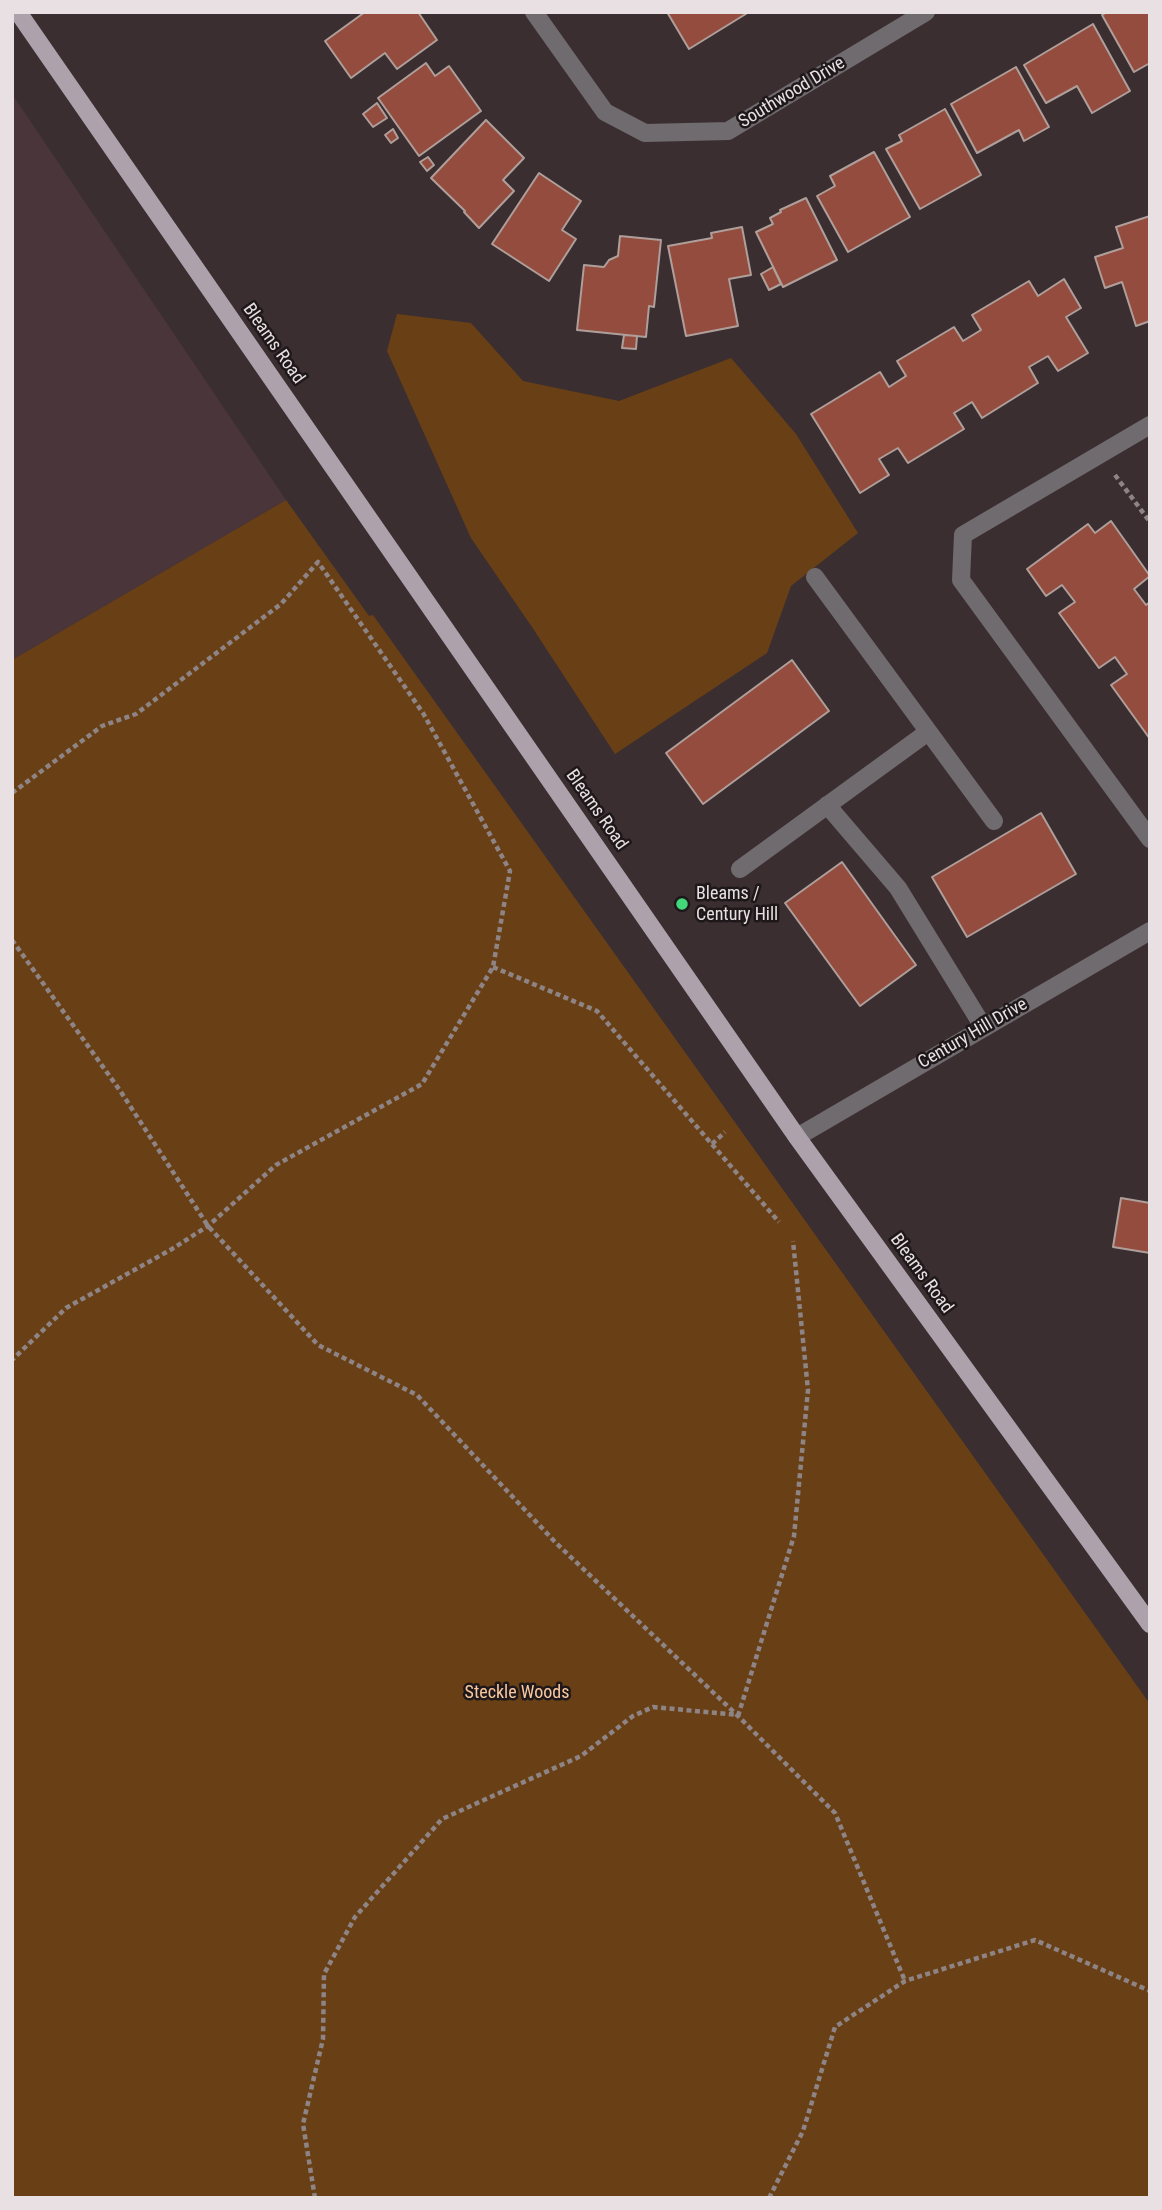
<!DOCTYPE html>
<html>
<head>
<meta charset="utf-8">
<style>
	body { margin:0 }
	#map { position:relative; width:1162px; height:2210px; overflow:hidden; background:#3b2e31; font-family:"Roboto Condensed",sans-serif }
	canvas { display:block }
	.frame { position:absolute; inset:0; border:14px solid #e8e0e2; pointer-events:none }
</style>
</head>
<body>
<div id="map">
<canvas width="1162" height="2210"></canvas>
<div class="frame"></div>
</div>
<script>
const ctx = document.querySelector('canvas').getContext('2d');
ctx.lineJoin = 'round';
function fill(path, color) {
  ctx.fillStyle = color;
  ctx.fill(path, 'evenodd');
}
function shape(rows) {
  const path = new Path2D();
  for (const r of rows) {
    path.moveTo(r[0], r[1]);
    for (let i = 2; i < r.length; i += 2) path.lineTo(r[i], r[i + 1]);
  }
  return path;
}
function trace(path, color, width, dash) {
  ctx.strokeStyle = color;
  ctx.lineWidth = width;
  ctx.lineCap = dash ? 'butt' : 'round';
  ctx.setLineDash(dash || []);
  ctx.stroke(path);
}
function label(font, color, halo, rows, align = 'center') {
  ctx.font = font + ' "Roboto Condensed",sans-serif';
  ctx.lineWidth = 5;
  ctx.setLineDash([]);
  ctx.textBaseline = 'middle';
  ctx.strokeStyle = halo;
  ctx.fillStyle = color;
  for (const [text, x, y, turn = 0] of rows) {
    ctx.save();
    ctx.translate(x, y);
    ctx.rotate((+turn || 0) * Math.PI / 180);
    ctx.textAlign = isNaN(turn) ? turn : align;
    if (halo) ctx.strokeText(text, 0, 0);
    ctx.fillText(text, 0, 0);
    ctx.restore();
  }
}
const built = shape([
	[12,94,286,500,12,660]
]);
const green = shape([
	[397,314,471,323,523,381,619,401,731,358,796,434,858,533,791,586,767,653,615,754,532,627,471,538,387,351],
	[286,500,369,616,373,615,1150,1704,1150,2198,12,2198,12,660]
]);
const building = shape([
	[365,12,418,12,437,40,397,69,385,53,351,78,325,41,365,12],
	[667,12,749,12,689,49,667,12],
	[1107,12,1150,12,1150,63,1134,72,1102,15,1107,12],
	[1093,24,1130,91,1092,113,1077,86,1046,103,1024,65,1093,24],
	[426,63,435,76,449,66,481,111,419,156,378,98,426,63],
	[1016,67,1049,127,1024,141,1019,130,977,153,951,104,1016,67],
	[377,103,387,118,373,127,363,114,377,103],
	[945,109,981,175,920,209,886,149,902,141,899,135,945,109],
	[486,120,524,158,503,180,514,191,479,228,464,212,465,211,431,178,486,120],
	[393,129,398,138,391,143,385,135,393,129],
	[874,152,910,217,848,252,817,196,835,186,830,176,874,152],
	[428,157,434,165,427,171,420,162,428,157],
	[539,173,581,201,562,230,576,239,549,281,492,244,539,173],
	[806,198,837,260,783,287,756,232,773,224,770,218,781,212,780,210,806,198],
	[1150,216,1150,321,1136,326,1122,282,1105,288,1095,257,1123,248,1116,227,1150,216],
	[742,227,751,275,729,279,738,326,686,336,668,246,712,238,711,233,742,227],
	[620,236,661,240,654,307,649,306,646,337,577,330,584,265,604,267,609,260,618,256,620,236],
	[773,267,781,284,769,290,761,274,773,267],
	[1064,279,1081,308,1066,317,1088,353,1058,371,1048,356,1029,367,1038,383,982,418,972,402,954,413,964,429,908,463,898,448,879,459,889,475,860,493,811,414,880,372,889,387,906,376,897,361,954,327,963,341,981,330,972,315,1029,281,1038,296,1064,279],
	[624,335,637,336,636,349,622,348,624,335],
	[1111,521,1150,576,1134,589,1146,605,1150,602,1150,739,1111,685,1127,674,1115,657,1099,668,1059,613,1075,602,1062,585,1046,596,1027,569,1088,524,1095,533,1111,521],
	[792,660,829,711,703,804,666,753,792,660],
	[1041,813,1076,874,967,937,932,877,1041,813],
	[842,862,916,965,860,1006,785,903,842,862],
	[1121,1198,1150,1203,1150,1253,1113,1247,1121,1198]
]);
const path = shape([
	[1115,475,1150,522],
	[12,793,102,726,136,714,281,604,318,562,423,713,510,871,493,967,422,1084,276,1165,208,1226,172,1249,66,1308,12,1360],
	[12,940,121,1092,208,1226,318,1345,417,1395,556,1543,738,1716,835,1813,905,1981],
	[493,967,597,1011,779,1222],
	[712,1144,725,1132],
	[738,1716,794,1536,808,1390,793,1241],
	[315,2198,303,2124,323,2039,324,1974,355,1917,442,1819,581,1756,633,1716,653,1707,738,1715],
	[769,2198,803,2131,835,2027,905,1981,1035,1940,1150,1991]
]);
const minor = shape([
	[534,12,605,112,645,133,728,131,926,12],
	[1150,425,963,535,961,580,1150,839],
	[815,577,994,821],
	[827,805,898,888,984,1028],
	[740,869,928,732],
	[797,1137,1150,931]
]);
const major = shape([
	[18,12,797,1137,1150,1624]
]);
const markers = [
	[682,904,7,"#43d77b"]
];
const streetNames = [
	["Southwood Drive",792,93,-31],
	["Bleams Road",273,344,55],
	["Bleams Road",596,810,55],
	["Century Hill Drive",973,1034,-30],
	["Bleams Road",921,1274,54]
];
const poiNames = [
	["Bleams /",696,894],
	["Century Hill",696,915]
];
const parkNames = [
	["Steckle Woods",517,1693]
];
fill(built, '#49353a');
fill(green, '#694016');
fill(building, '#944c3e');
trace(building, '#af9f9b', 2);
trace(path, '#8e8486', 4.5, [5, 3.5]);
trace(minor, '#706b6f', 18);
trace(major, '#ada2ab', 18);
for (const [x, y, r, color] of markers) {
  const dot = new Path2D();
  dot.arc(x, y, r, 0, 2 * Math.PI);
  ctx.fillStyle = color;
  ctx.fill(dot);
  trace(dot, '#1e181a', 2.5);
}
label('18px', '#e8e0e2', '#1e181a', streetNames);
label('18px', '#e8e0e2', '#1e181a', poiNames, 'left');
label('18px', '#fac99f', '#1e181a', parkNames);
</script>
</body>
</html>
